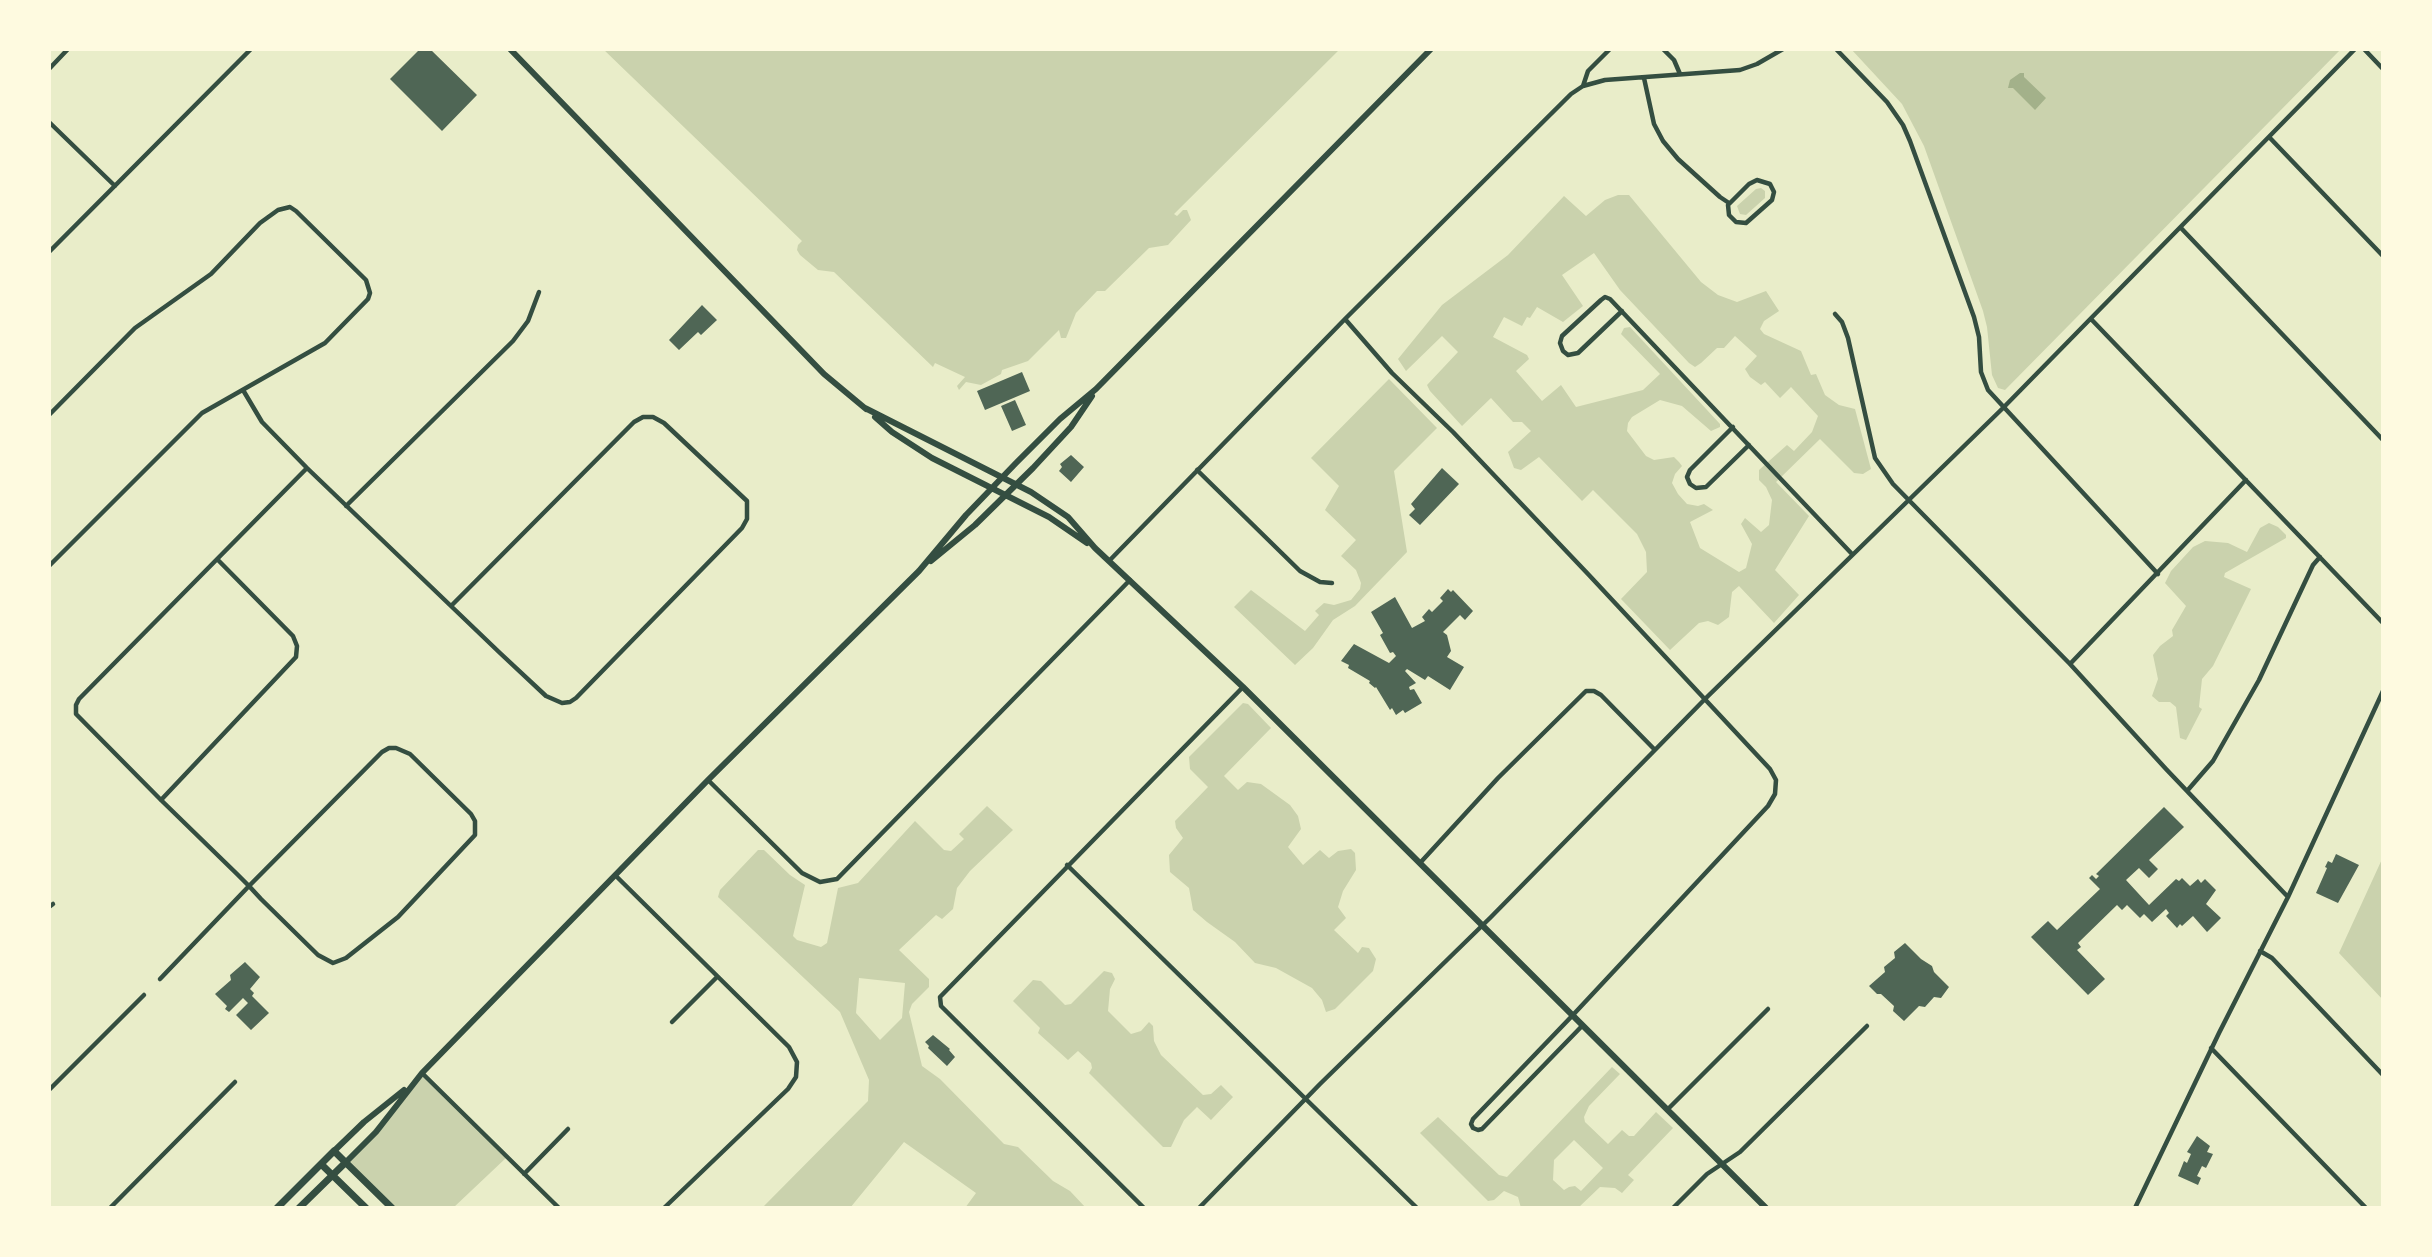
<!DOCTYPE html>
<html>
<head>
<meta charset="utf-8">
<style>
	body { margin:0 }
	#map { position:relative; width:2432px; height:1257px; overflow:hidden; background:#e9edc9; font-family:Jost,sans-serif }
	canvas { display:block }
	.frame { position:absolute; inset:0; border:51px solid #fefae0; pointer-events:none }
</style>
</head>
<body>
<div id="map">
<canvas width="2432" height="1257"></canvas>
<div class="frame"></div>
</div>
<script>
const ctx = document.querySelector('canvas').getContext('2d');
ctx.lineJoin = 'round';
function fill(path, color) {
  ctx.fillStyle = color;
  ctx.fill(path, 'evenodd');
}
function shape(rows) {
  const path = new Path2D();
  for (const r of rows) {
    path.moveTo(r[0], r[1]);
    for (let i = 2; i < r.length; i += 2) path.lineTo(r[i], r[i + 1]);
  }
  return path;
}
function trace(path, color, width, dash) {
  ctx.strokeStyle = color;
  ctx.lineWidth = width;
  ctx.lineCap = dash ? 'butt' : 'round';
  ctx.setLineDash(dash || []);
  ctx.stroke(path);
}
const green = shape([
	[603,49,1340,49,1174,214,1177,216,1183,210,1187,210,1191,220,1168,245,1149,248,1105,291,1097,291,1076,313,1066,338,1061,338,1059,330,1028,361,1002,370,1001,374,981,385,966,382,959,390,957,386,965,377,935,363,933,367,834,272,818,270,800,255,797,250,798,245,802,241],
	[1851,49,2341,49,2005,390,1998,388,1992,375,1987,327,1983,311,1924,146,1902,104],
	[1761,188,1765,191,1765,198,1746,215,1740,214,1737,206,1756,189],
	[1618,195,1629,195,1701,282,1718,295,1737,302,1766,291,1779,311,1764,321,1760,329,1764,334,1801,351,1811,375,1816,374,1825,395,1839,405,1855,409,1871,469,1863,474,1854,473,1820,439,1776,482,1809,516,1775,570,1799,595,1774,623,1739,586,1732,592,1729,617,1718,625,1708,621,1699,623,1670,650,1621,599,1647,572,1646,552,1637,534,1593,490,1582,501,1539,457,1521,470,1514,468,1508,452,1531,431,1522,422,1513,422,1491,398,1462,426,1430,391,1427,385,1458,352,1442,336,1406,371,1398,359,1442,305,1508,255,1564,196,1586,216,1605,200],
	[1594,253,1620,290,1689,363,1695,367,1701,363,1717,348,1724,348,1735,336,1757,356,1745,369,1750,377,1761,385,1765,382,1780,398,1791,387,1818,416,1812,432,1794,451,1787,445,1759,470,1759,480,1766,487,1772,500,1769,525,1761,532,1745,518,1741,524,1752,544,1746,568,1739,572,1700,548,1690,522,1713,510,1704,504,1698,506,1687,504,1678,494,1672,483,1675,474,1682,466,1679,462,1674,457,1654,460,1646,456,1627,431,1628,423,1632,417,1660,400,1682,406,1711,431,1720,427,1720,424,1630,327,1624,328,1621,334,1660,374,1643,390,1576,407,1561,385,1542,401,1516,371,1529,359,1527,355,1493,337,1504,317,1522,326,1527,317,1530,318,1537,307,1563,322,1583,306,1562,275],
	[1389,379,1437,428,1394,471,1407,552,1355,606,1333,620,1313,648,1295,665,1234,607,1251,590,1305,631,1319,615,1315,611,1324,603,1334,605,1351,600,1360,589,1361,583,1356,570,1341,556,1356,540,1325,510,1339,486,1311,458],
	[2269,523,2278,527,2286,535,2286,538,2225,573,2224,577,2251,589,2213,666,2202,679,2199,707,2202,709,2186,740,2180,738,2176,707,2170,702,2159,702,2152,696,2158,679,2153,655,2160,646,2173,636,2172,630,2186,606,2165,583,2171,571,2193,547,2205,541,2228,543,2247,552,2260,528],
	[1243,703,1248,704,1271,728,1224,776,1238,790,1247,782,1261,784,1290,805,1298,816,1301,829,1288,847,1303,865,1320,850,1329,858,1338,851,1351,849,1355,853,1356,870,1343,891,1338,907,1346,918,1334,930,1358,953,1362,947,1369,948,1376,959,1373,971,1335,1009,1326,1012,1322,1000,1312,988,1276,968,1255,963,1235,942,1207,922,1193,910,1189,888,1170,872,1169,855,1183,838,1176,828,1175,821,1208,787,1190,769,1189,757],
	[987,806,1013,830,970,871,957,888,953,909,942,919,936,915,899,950,929,979,929,987,912,1004,909,1012,922,1066,940,1079,1004,1144,1018,1147,1053,1181,1070,1191,1086,1208,965,1208,976,1193,904,1142,850,1208,762,1208,868,1101,869,1080,840,1012,718,897,720,890,758,850,764,850,790,875,805,885,793,936,797,940,821,947,827,943,838,888,858,883,915,821,944,850,951,851,964,839,959,834],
	[859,978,905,983,902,1018,880,1040,856,1013],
	[2383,857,2383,1000,2339,953],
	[1104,971,1112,973,1115,979,1110,989,1108,1011,1131,1034,1141,1031,1149,1022,1153,1026,1154,1041,1161,1055,1203,1095,1211,1094,1221,1085,1233,1097,1211,1120,1197,1107,1184,1120,1171,1147,1163,1147,1089,1073,1092,1068,1091,1063,1078,1051,1068,1060,1038,1033,1040,1028,1013,1001,1033,980,1041,981,1065,1005,1071,1004],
	[1612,1067,1620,1074,1589,1106,1584,1117,1585,1122,1608,1144,1622,1130,1629,1136,1634,1136,1656,1112,1673,1128,1628,1175,1634,1180,1622,1193,1615,1188,1600,1187,1578,1208,1521,1208,1518,1197,1504,1191,1494,1200,1488,1201,1420,1133,1438,1117,1499,1175,1507,1177],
	[1574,1140,1603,1168,1581,1191,1575,1186,1569,1187,1564,1190,1553,1180,1554,1160],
	[422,1073,507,1157,453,1208,392,1208,346,1162]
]);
const water = shape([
	[2020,73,2024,73,2024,77,2046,98,2035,110,2013,88,2008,88,2010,80]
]);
const building = shape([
	[420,49,430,49,477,95,442,131,390,79],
	[702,305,717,320,701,335,698,332,679,350,669,340],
	[1022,372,1030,391,985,410,977,391],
	[1015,400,1026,425,1012,431,1001,406],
	[1071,455,1084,467,1071,482,1059,471,1062,467,1060,464],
	[1442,468,1459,484,1420,525,1409,515,1415,509,1411,504],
	[1448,589,1451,592,1453,590,1473,611,1465,620,1460,615,1443,632,1447,635,1451,651,1447,657,1464,667,1450,690,1428,676,1425,680,1407,669,1405,671,1416,683,1409,687,1410,690,1414,689,1422,703,1405,713,1403,710,1396,715,1392,708,1390,710,1376,687,1375,688,1369,683,1370,681,1348,668,1349,665,1341,661,1354,644,1389,663,1396,656,1393,652,1390,653,1380,635,1383,633,1371,612,1395,597,1412,628,1425,621,1422,617,1429,609,1432,612,1443,601,1440,598],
	[2164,807,2184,827,2149,860,2158,869,2149,878,2139,868,2126,880,2149,905,2176,879,2179,881,2182,878,2190,886,2198,879,2201,883,2205,879,2216,890,2206,904,2221,918,2207,932,2193,916,2182,926,2180,924,2177,928,2166,916,2169,913,2166,909,2152,922,2144,914,2140,918,2127,905,2122,910,2117,905,2078,943,2081,947,2077,950,2105,979,2088,995,2031,937,2048,921,2057,930,2100,889,2089,878,2092,875,2096,879,2099,876,2096,874],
	[2336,854,2359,865,2338,903,2316,893,2327,868,2325,867,2328,861,2332,863],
	[1905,943,1921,959,1932,966,1934,972,1949,987,1941,998,1934,997,1925,1007,1919,1006,1904,1021,1893,1011,1894,1006,1881,994,1877,994,1869,986,1885,972,1884,967,1895,958,1894,952],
	[245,962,260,977,250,989,254,993,252,996,269,1013,251,1030,236,1015,248,1003,243,998,229,1012,225,1009,227,1006,215,994,231,980,230,975],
	[933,1035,950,1049,949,1050,955,1057,947,1066,928,1048,929,1046,925,1042],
	[2197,1136,2210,1146,2207,1152,2213,1154,2206,1168,2202,1166,2197,1176,2201,1178,2198,1185,2178,1176,2184,1161,2187,1163,2191,1154,2187,1152]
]);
const minor = shape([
	[1663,49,1674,60,1680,74],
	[1836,49,1887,102,1903,125,1910,141,1974,317,1979,337,1981,372,1988,390,2158,574],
	[2364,49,2383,69],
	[49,69,68,49],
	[1644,78,1654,124,1663,141,1678,159,1720,197,1729,203],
	[1583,86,1588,71,1610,49],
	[49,122,115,186],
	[2270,138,2383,256],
	[1757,180,1770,184,1774,192,1772,200,1746,223,1736,222,1729,215,1728,205,1749,184,1757,180],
	[2181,228,2383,440],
	[49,252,251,49],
	[1622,311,1578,353,1568,355,1563,351,1560,343,1562,336,1601,300,1605,297,1610,299,1852,554],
	[1835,314,1842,322,1848,338,1875,458,1893,484,2070,664,2166,769,2288,897],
	[1345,319,1392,373,1453,432,1588,574,1770,769,1776,780,1775,794,1768,806,1572,1016,1473,1119,1471,1124,1473,1128,1478,1130,1482,1129,1582,1026],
	[2091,319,2383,623],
	[243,390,262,422,307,468,500,653,546,696,562,703,570,702,576,698,742,528,747,519,747,501,664,423,653,417,643,417,634,422,451,606],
	[49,415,135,328,211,274,260,223,278,210,290,207,296,211,366,280,370,293,368,299,325,343,202,413,49,566],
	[1733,427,1690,470,1687,477,1690,484,1696,488,1706,487,1749,445],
	[1197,470,1300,571,1320,582,1332,583],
	[346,506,513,341,528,321,539,292],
	[1109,561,1345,319,1571,94,1583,86,1605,80,1740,70,1757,64,1783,49],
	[2070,664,2246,480],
	[708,780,802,873,820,882,837,879,1130,580],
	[2187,791,2213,761,2259,680,2313,565,2320,557],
	[161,800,296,657,297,646,293,636,218,560],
	[1420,863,1498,778,1586,691,1594,691,1601,695,1655,750],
	[1067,865,1417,1208],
	[616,876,789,1047,797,1062,796,1077,788,1089,664,1208],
	[49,907,53,904],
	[2260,951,2272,958,2383,1075],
	[160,979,249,886,382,752,389,748,396,748,410,754,471,814,475,821,475,835,398,917,346,958,333,963,318,955,261,899,249,886,237,874,161,800,76,714,76,705,79,699,307,468],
	[672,1022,717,977],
	[2211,1048,2366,1208],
	[422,1073,559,1208],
	[49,1090,144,995],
	[1667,1110,1768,1009],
	[524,1174,568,1129],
	[110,1208,235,1082],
	[1144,1208,941,1006,940,997,1243,687],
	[1199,1208,1320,1084,1491,917,1705,699,2003,408,2355,49],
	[1673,1208,1707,1174,1740,1152,1867,1026],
	[2135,1208,2219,1033,2288,897,2383,691]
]);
const tertiary = shape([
	[510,49,824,374,866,409],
	[865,408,1031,492,1068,517,1095,548,1243,687,1766,1208],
	[875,417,892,432,932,458,1049,517,1087,543],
	[931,561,975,525,1033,468,1071,427,1092,396],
	[334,1151,364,1122,404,1090],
	[346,1162,376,1132,422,1073,708,780,919,571,966,515,1016,463,1060,419,1096,389,1431,49]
]);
const secondary = shape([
	[321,1164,366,1208],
	[277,1208,334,1151,392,1208],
	[299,1208,346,1162]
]);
fill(green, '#cad2ad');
fill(water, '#a3b18a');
fill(building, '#4f6655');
trace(minor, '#344e41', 4.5);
trace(tertiary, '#344e41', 6);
trace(secondary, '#344e41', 7);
</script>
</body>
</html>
